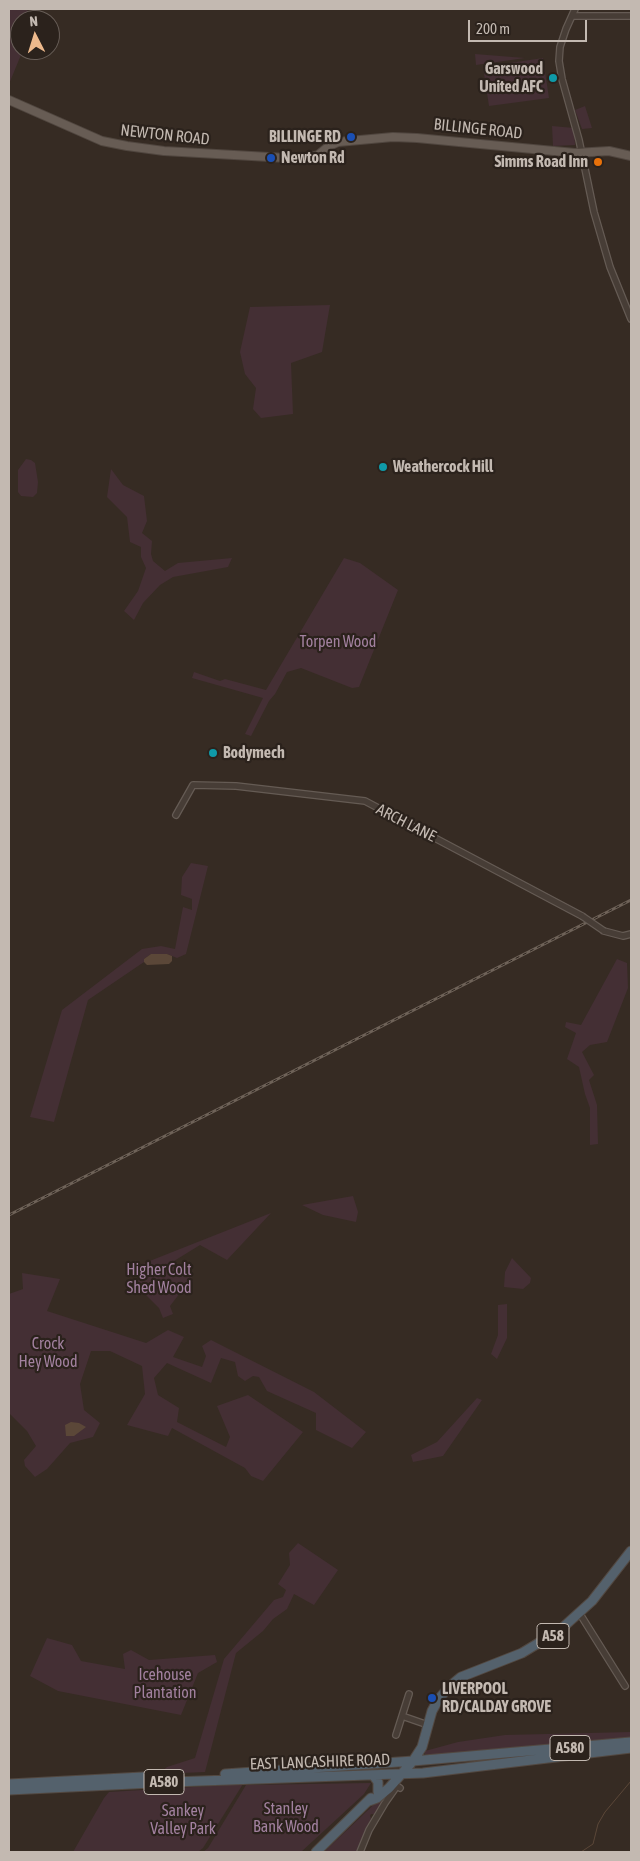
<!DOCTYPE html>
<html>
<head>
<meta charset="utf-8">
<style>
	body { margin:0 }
	#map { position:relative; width:640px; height:1861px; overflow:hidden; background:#362b23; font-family:"Asap Condensed",sans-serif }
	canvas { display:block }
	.frame { position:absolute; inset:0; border:10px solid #c3b9b1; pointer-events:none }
	.north { position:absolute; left:10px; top:10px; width:50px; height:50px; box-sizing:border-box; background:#2b221c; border:1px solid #685e58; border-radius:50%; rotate:355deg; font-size:14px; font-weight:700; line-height:20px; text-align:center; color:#c3b9b1 }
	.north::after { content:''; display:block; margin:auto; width:18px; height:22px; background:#edb98c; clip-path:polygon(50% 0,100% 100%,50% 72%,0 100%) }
	.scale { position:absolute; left:468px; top:20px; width:119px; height:22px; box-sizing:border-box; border:2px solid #c3b9b1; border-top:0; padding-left:6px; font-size:15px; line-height:18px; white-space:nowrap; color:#c3b9b1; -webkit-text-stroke:4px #2b221c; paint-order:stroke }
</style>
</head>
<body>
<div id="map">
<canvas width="640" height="1861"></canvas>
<div class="frame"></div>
<div class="north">N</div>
<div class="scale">200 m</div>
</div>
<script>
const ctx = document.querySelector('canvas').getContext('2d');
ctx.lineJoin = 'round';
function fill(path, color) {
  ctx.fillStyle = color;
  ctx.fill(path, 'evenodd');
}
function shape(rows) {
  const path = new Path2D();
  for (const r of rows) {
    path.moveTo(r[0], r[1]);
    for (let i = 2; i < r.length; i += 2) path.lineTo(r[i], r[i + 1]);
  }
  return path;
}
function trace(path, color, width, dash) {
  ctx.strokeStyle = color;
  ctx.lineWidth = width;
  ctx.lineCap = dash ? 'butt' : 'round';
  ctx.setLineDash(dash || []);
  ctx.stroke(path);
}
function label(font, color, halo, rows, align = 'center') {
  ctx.font = font + ' "Asap Condensed",sans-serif';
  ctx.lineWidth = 4.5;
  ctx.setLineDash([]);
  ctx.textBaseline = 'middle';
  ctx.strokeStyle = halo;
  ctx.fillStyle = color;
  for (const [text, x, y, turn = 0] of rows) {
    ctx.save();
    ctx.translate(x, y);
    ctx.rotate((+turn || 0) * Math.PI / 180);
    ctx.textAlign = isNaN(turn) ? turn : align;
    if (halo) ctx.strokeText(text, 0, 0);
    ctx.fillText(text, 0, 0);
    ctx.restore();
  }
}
const green = shape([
	[9,9,26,9,31,14,32,20,20,20,20,50,23,50,9,84],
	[475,54,525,58,476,65],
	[543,58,549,98,489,106,483,67],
	[585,106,592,128,582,129,575,110],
	[552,126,574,128,575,145,553,146],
	[330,305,322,352,291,363,293,414,261,418,253,409,256,388,245,374,240,352,250,307],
	[26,459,31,460,35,463,38,482,37,493,33,497,21,496,18,492,18,470],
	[111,469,123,485,144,496,147,521,142,533,152,541,151,554,153,561,165,571,178,563,232,558,228,567,173,577,160,585,143,603,134,620,124,611,138,591,146,568,141,557,141,547,130,542,127,517,107,497],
	[344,558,360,563,398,590,359,687,352,688,301,668,287,672,275,694,269,701,251,736,245,734,263,698,192,678,194,672,220,681,225,679,266,690],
	[191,863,208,866,186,954,177,958,167,954,151,954,144,959,144,962,88,1000,54,1122,30,1117,62,1010,142,949,161,946,175,949,183,907,192,910,192,899,181,895,182,877],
	[617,959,627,963,628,988,607,1042,590,1045,582,1052,594,1075,589,1080,597,1105,598,1144,590,1145,590,1108,585,1094,579,1067,567,1059,576,1033,565,1027,566,1022,581,1025],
	[353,1196,358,1212,356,1222,323,1215,302,1205],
	[271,1213,227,1260,200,1245,174,1261,177,1271,189,1270,193,1282,180,1293,170,1306,173,1314,163,1318,159,1308,139,1288,137,1266],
	[512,1258,531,1278,530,1283,523,1289,504,1287,505,1272],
	[22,1273,60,1279,47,1311,146,1343,168,1330,184,1337,173,1357,202,1367,206,1356,202,1346,211,1340,314,1392,366,1432,352,1448,316,1430,316,1413,267,1391,259,1377,253,1376,245,1381,238,1376,235,1362,221,1358,211,1383,167,1363,154,1378,158,1395,179,1408,177,1422,226,1447,230,1437,217,1406,248,1395,303,1432,263,1481,251,1476,245,1468,172,1428,168,1436,127,1425,145,1394,142,1366,110,1351,91,1351,80,1384,84,1410,100,1423,93,1437,70,1443,47,1469,35,1477,25,1466,24,1460,36,1446,27,1431,9,1413,9,1294,23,1289],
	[507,1304,507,1338,497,1359,491,1354,498,1335,498,1305],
	[477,1398,482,1400,443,1456,413,1462,411,1455,437,1442],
	[298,1543,338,1570,314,1605,294,1594,287,1609,273,1619,263,1631,236,1653,205,1772,159,1774,167,1767,195,1758,224,1659,274,1600,283,1597,286,1590,278,1584,290,1565,289,1553],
	[47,1638,72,1645,81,1661,125,1669,123,1654,131,1650,149,1660,215,1655,217,1662,198,1673,181,1715,58,1691,30,1676],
	[631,1732,631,1738,431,1756,425,1754,425,1751,458,1742,505,1735],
	[371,1783,364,1794,301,1852,203,1852,208,1848,246,1785],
	[243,1784,203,1848,198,1852,73,1852,104,1798,109,1792],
	[388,1791,390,1792,374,1814,371,1814,370,1816,371,1818,358,1852,324,1852]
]);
const water = shape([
	[151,954,167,954,172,956,172,961,169,964,147,965,144,962,144,959],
	[71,1422,79,1423,86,1427,74,1436,66,1436,65,1425]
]);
const stream = shape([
	[581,1852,593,1844,598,1824,605,1812,631,1781]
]);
const minor = shape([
	[575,9,566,29,560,47,559,61,562,79,579,140,594,212,610,267,631,319],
	[572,16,631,16],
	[176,815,193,785,236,786,365,801,582,916],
	[604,931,623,936,631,934],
	[580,1614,625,1686],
	[402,1716,428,1725],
	[396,1735,409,1694],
	[360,1852,369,1830,385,1803,397,1786,400,1788]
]);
const major = shape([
	[9,100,102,141,127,146,164,151,304,159,318,155,329,146,338,142,393,137,417,138,575,153,609,151,631,156]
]);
const highway = shape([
	[225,1774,413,1761,631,1742],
	[373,1775,378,1782,378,1792],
	[9,1784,162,1776],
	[9,1790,173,1782,423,1773,631,1748],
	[369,1801,377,1798,389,1788,413,1761,422,1747,432,1711,438,1700,449,1687,461,1677,522,1653,560,1630,592,1601,631,1551],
	[316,1852,371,1798]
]);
const rail = shape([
	[9,1215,631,900]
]);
const minorBridge = shape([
	[582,916,604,931]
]);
const markers = [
	[553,78,5,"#0f9aa8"],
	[351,137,5,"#1a4fb4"],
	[271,158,5,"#1a4fb4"],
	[598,162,5,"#e8710a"],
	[383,467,5,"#0f9aa8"],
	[213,753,5,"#0f9aa8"],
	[432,1698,5,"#1a4fb4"]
];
const shields = [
	[553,1636,32],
	[570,1748,40],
	[164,1782,40]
];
const shieldNames = [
	["A58",553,1636],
	["A580",570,1748],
	["A580",164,1782]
];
const poiNames = [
	["Garswood",543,69,"right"],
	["United AFC",543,87,"right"],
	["BILLINGE RD",341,137,"right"],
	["Newton Rd",281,158],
	["Simms Road Inn",588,162,"right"],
	["Weathercock Hill",393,467],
	["Bodymech",223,753],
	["LIVERPOOL",442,1689],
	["RD/CALDAY GROVE",442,1707]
];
const streetNames = [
	["BILLINGE ROAD",478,129,6],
	["NEWTON ROAD",165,135,6],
	["ARCH LANE",406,823,27],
	["EAST LANCASHIRE ROAD",320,1762,-2]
];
const parkNames = [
	["Torpen Wood",338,642],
	["Higher Colt",159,1270],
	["Shed Wood",159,1288],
	["Crock",48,1344],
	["Hey Wood",48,1362],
	["Icehouse",165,1675],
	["Plantation",165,1693],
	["Stanley",286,1809],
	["Bank Wood",286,1827],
	["Sankey",183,1811],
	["Valley Park",183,1829]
];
fill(green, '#442f34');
fill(water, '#5b4738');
trace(stream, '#5b4738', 1);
trace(minor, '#655b54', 8);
trace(major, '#50463f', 10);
trace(highway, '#524841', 11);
trace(minor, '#473d36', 5.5);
trace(major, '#675c54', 8);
trace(highway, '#54616c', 9);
trace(rail, '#6e6258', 3);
trace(rail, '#2b221c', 1, [4]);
trace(minorBridge, '#655b54', 8, []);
trace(minorBridge, '#473d36', 5.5);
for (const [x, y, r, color] of markers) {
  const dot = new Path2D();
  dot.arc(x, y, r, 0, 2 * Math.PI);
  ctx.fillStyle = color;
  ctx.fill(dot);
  trace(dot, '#2b221c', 2);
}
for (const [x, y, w] of shields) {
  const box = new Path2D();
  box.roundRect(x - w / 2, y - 12.5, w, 25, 4);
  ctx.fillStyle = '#2b221c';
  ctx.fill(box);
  trace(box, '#c3b9b1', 1);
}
label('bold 15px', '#c3b9b1', null, shieldNames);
label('bold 16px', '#c3b9b1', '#2b221c', poiNames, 'left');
label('16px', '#c3b9b1', '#2b221c', streetNames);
label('16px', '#a2819f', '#2b221c', parkNames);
</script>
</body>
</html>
